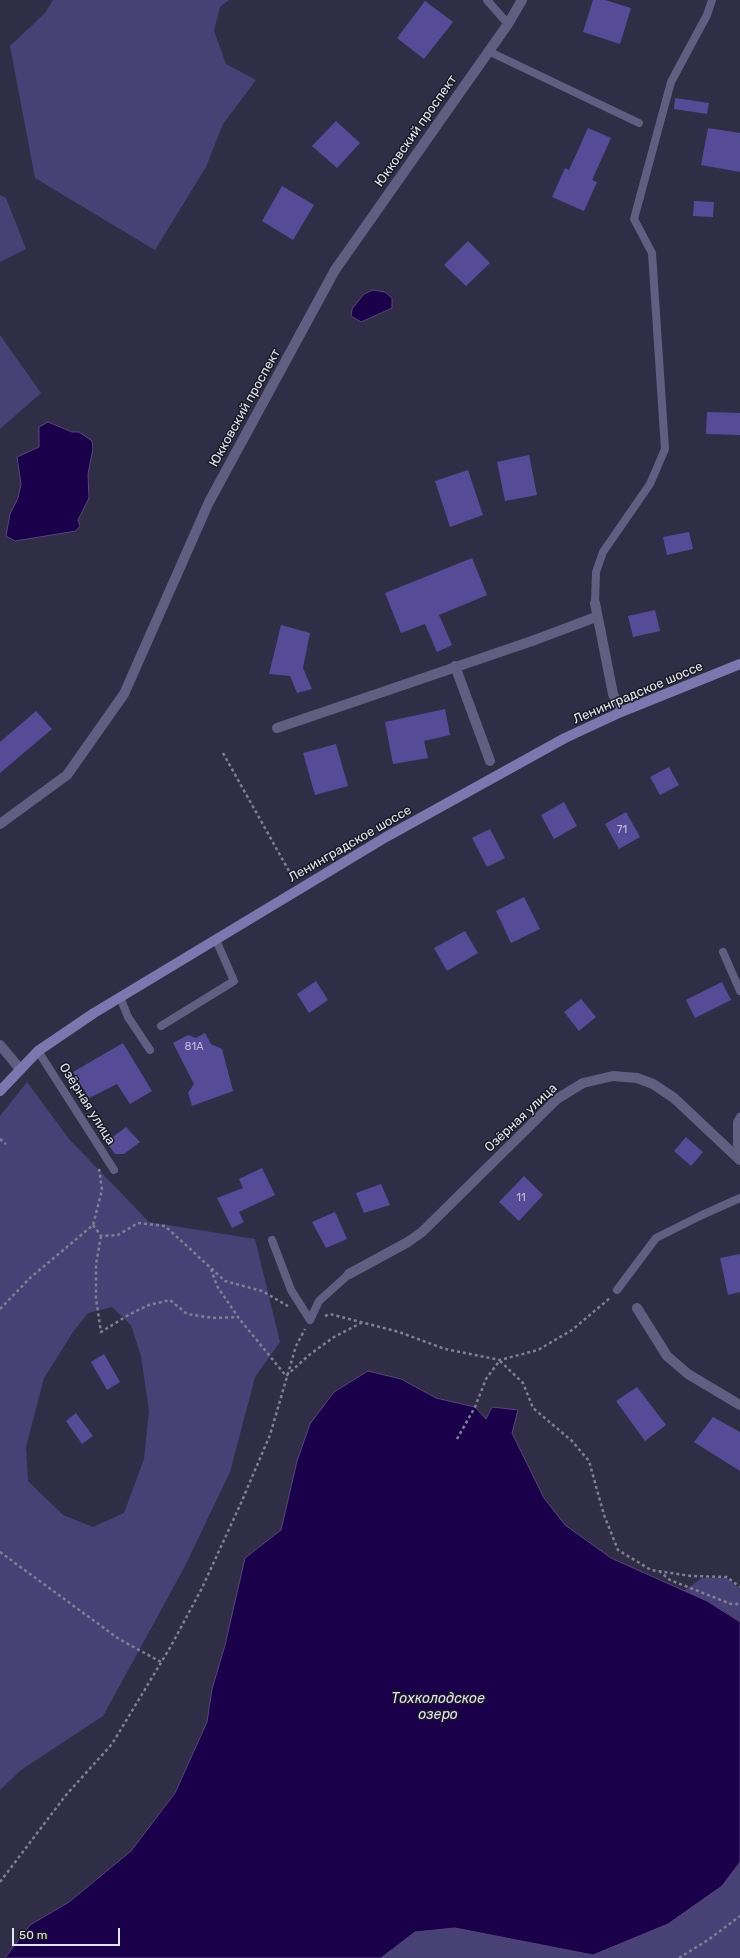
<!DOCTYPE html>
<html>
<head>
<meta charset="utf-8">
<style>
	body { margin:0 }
	#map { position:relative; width:740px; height:1958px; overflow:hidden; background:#302e46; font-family:Rubik,sans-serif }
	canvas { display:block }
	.scale { position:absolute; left:12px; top:1928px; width:108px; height:18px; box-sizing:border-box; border:2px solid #e4e4f3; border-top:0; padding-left:5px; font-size:12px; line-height:14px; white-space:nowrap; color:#e4e4f3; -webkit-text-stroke:3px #191823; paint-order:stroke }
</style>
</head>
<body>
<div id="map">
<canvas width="740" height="1958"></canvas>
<div class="scale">50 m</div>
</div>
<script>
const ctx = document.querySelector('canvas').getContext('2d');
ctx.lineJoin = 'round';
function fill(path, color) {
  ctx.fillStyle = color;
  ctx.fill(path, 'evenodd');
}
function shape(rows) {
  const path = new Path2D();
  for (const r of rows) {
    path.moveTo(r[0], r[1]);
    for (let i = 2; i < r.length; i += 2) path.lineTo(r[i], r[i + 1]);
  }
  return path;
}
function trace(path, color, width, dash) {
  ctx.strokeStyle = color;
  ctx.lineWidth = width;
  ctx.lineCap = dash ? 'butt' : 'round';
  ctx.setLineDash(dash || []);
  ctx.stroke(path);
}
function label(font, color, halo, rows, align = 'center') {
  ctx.font = font + ' Rubik,sans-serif';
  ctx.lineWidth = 3;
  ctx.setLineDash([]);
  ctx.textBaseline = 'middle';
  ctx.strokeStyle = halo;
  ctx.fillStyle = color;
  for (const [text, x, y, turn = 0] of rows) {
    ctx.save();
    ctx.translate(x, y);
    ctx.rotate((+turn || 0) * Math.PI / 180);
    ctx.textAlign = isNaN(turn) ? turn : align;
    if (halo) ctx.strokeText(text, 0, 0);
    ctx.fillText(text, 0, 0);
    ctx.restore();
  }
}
const green = shape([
	[53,0,229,0,220,7,214,31,226,64,256,80,223,124,206,167,155,250,35,178,10,46,45,13],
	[0,195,6,198,26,249,0,262],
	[0,335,41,393,0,429],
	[27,1082,69,1139,149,1222,255,1239,280,1342,255,1377,230,1472,184,1568,103,1716,21,1770,0,1790,0,1116],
	[112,1307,131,1325,141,1356,149,1411,144,1459,124,1513,93,1527,63,1515,28,1481,26,1447,44,1378,73,1332,88,1313],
	[702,1578,727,1578,740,1589,740,1622,729,1614,684,1591],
	[740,1862,740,1958,381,1958,415,1932,455,1928,593,1955,668,1924,722,1886]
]);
const water = shape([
	[373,290,385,292,392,298,392,308,361,322,351,316,352,309,364,294,373,290],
	[48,422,72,432,79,432,92,441,93,449,88,474,89,498,78,520,80,526,76,531,15,541,6,536,10,514,18,498,21,484,17,457,39,447,39,427,48,422],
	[368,1371,401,1379,436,1398,475,1407,486,1419,492,1407,518,1410,512,1433,544,1498,565,1525,611,1558,707,1601,740,1622,740,1862,722,1886,668,1924,593,1955,455,1928,415,1932,381,1958,5,1958,30,1925,69,1902,131,1851,175,1793,207,1722,212,1689,225,1645,245,1558,281,1530,297,1461,310,1424,334,1392,368,1371]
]);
const building = shape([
	[593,0,605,0,631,8,620,44,583,32],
	[425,1,453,22,424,59,397,38],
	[675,98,709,103,707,114,674,109],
	[336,121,360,143,337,168,312,146],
	[588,128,611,138,592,180,597,182,584,211,552,197,565,168,569,170],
	[708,128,740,133,740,172,701,165],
	[282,186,314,205,293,240,262,221],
	[694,201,714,202,713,217,693,216],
	[468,241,490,263,466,286,444,265],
	[707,412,740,413,740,435,706,434],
	[529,455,537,495,505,501,497,462],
	[468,470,483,515,450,527,435,481],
	[689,532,693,549,667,555,663,537],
	[472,558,487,595,439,615,452,645,437,652,425,624,401,633,385,593],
	[655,610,660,631,633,637,628,616],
	[281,625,310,633,303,668,312,689,297,693,290,676,269,674],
	[445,709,450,735,424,741,428,758,393,764,385,722],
	[36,711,52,729,0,773,0,742],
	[336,744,348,786,315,795,303,753],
	[669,767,679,785,660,795,650,777],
	[564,802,577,826,554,839,541,815],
	[626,812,640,837,619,849,605,824],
	[490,829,505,858,487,867,472,838],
	[524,897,540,929,511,943,496,911],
	[465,931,478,953,447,971,434,948],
	[316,981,328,1000,309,1013,297,994],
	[722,982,731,1000,695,1018,686,1000],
	[581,999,596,1017,579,1031,564,1012],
	[205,1033,211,1044,222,1049,233,1091,192,1106,188,1093,194,1084,173,1043,188,1035,196,1038],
	[123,1043,152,1091,130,1104,117,1084,89,1098,73,1072],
	[126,1127,140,1142,124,1154,115,1154,106,1142],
	[686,1137,703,1152,691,1166,674,1151],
	[262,1168,275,1195,239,1212,244,1222,232,1228,217,1198,243,1188,239,1179],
	[524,1176,543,1195,519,1221,499,1202],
	[381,1184,390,1205,364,1213,356,1193],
	[335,1212,347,1239,326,1248,312,1222],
	[740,1254,740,1292,728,1295,720,1258],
	[104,1354,120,1382,107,1390,91,1362],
	[637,1387,666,1425,645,1441,616,1401],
	[76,1413,93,1436,82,1444,66,1421],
	[713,1417,740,1432,740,1471,694,1442]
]);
const path = shape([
	[223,753,294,880],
	[0,1139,6,1144],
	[93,1225,101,1236,118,1235,138,1223,165,1226,225,1281,262,1291,288,1306],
	[101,1236,96,1264,96,1299,101,1332,130,1314,149,1305,170,1300,187,1314,213,1318,238,1317],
	[211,1269,217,1286,238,1317,286,1376,309,1355,334,1337,361,1323],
	[0,1309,30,1278,93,1225,102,1190,99,1168],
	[325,1316,330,1314,399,1332,445,1349,500,1360,538,1350,572,1330,610,1298],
	[500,1361,523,1383,533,1408,572,1441,589,1461,604,1515,618,1550,651,1570,691,1576,727,1577,740,1587],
	[457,1439,475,1407,486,1379,500,1360],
	[0,1552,119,1639,161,1662],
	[659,1571,670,1580,731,1604,740,1604],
	[0,1882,66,1795,112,1744,171,1646,202,1588,241,1503,270,1435,296,1346,305,1329],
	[679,1958,708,1940,740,1916]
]);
const service = shape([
	[487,0,508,24],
	[488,51,639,123],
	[595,603,596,572,603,552,650,484,665,449,652,253,634,219,671,82,707,15,712,0],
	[723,952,740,991],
	[120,997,128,1017,150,1050],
	[161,1026,234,981,216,940],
	[38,1051,114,1170],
	[740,1160,737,1145,737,1122,740,1117],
	[272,1240,291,1290,310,1320],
	[617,1290,656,1238,702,1215,740,1198],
	[310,1320,319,1301,349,1274]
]);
const minor = shape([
	[595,603,613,694,621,712],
	[455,666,490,761],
	[277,728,532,641,596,617],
	[0,824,67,775,124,694,209,502,335,270,508,24,522,0],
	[0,1045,20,1069],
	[349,1274,408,1242,422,1232,557,1099,583,1083,613,1076,637,1078,653,1084,674,1098,740,1160],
	[637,1308,667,1356,688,1374,740,1405]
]);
const secondary = shape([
	[0,1091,38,1051,94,1013,386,837,565,738,621,712,740,664]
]);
const numberNames = [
	["71",622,830],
	["81А",194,1047],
	["11",521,1198]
];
const streetNames = [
	["Юкковский проспект",416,131,-55],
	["Юкковский проспект",245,408,-61],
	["Ленинградское шоссе",638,693,-23],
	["Ленинградское шоссе",350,844,-30],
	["Озёрная улица",87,1104,58],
	["Озёрная улица",521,1118,-43]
];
const waterNames = [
	["Тохколодское",438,1699],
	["озеро",438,1715]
];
fill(green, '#484176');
fill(water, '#1a004a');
trace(water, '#57447d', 1);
fill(building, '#574b98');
trace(path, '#807f93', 2.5, [3, 3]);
trace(service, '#615f81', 8);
trace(minor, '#615f81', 10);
trace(secondary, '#7c77ae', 10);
label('11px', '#c1bedc', null, numberNames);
label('13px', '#e4e4f3', '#191823', streetNames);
label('italic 14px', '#e2e1f8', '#191823', waterNames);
</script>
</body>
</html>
